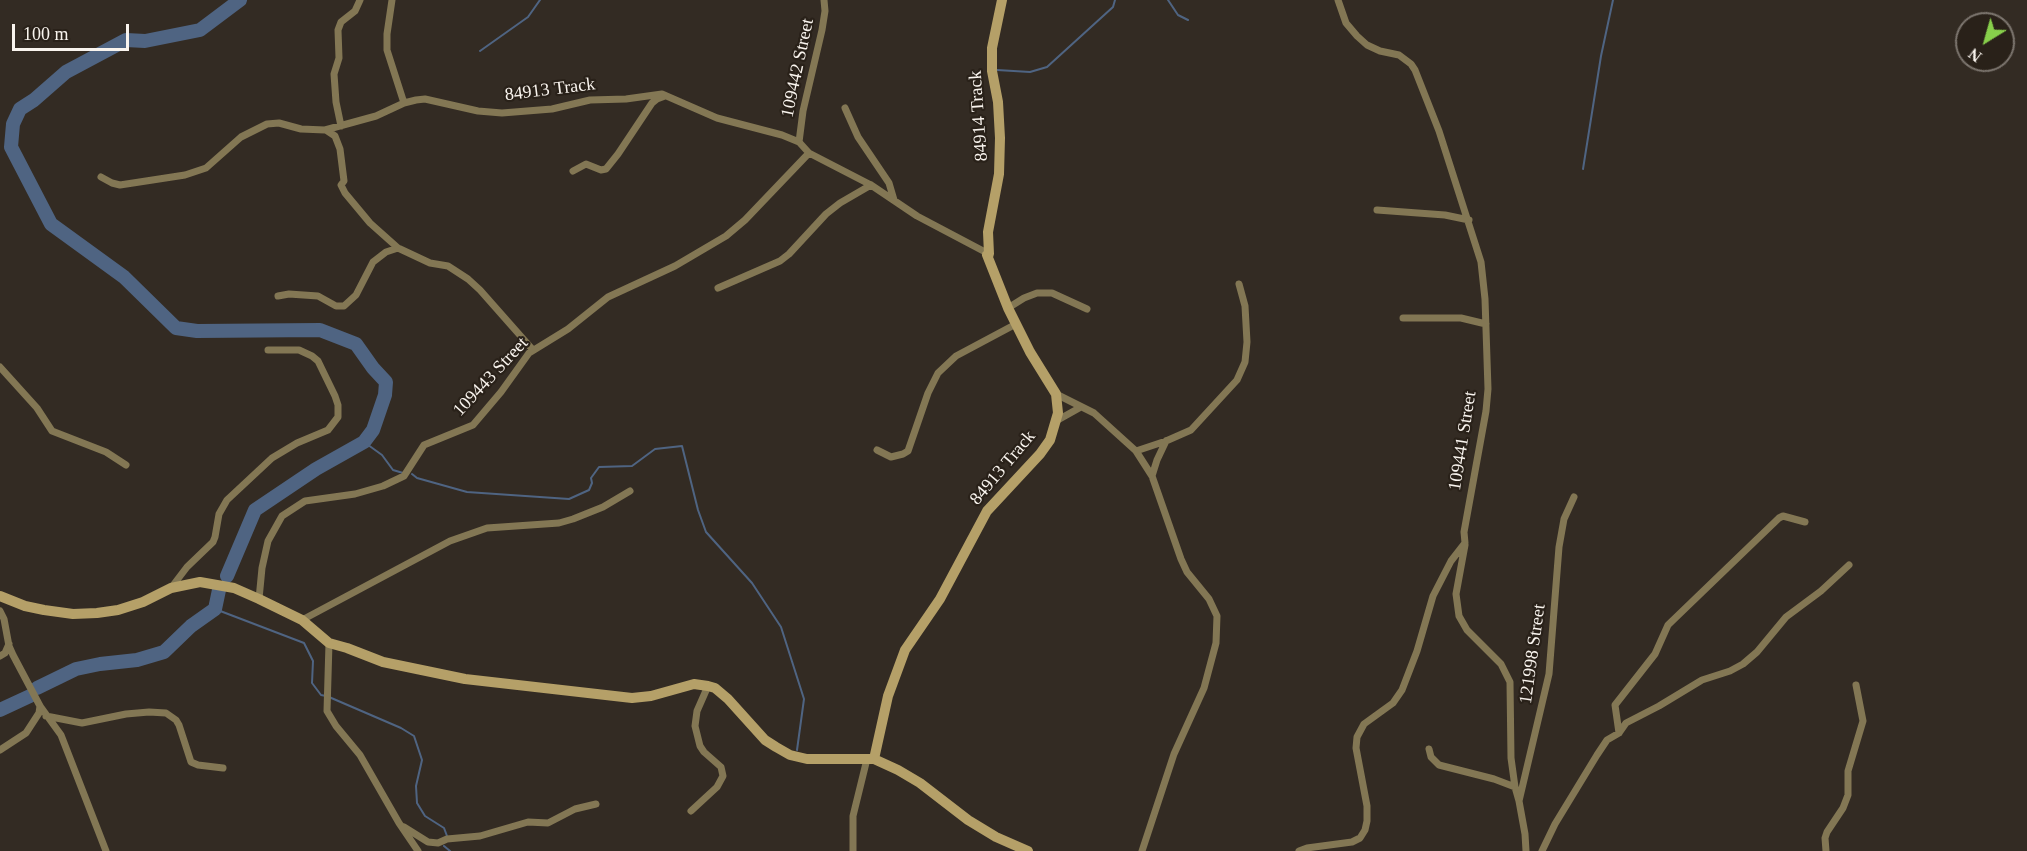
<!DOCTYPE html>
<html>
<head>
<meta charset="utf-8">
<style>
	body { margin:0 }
	#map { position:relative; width:2027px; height:851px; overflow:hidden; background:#332b23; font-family:Georgia,serif }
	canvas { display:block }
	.north { position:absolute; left:1955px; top:12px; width:60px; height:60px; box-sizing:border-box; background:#292119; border:2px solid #7c756e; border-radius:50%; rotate:217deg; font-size:16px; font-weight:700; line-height:24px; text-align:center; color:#f9f4ee }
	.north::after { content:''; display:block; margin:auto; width:21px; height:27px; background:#87cf4b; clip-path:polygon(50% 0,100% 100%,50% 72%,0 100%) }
	.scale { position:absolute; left:12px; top:24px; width:117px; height:27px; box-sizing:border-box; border:3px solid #f9f4ee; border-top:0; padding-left:8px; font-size:18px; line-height:21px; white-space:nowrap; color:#f9f4ee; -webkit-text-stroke:4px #292119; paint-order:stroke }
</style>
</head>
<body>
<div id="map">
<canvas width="2027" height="851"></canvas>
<div class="north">N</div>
<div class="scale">100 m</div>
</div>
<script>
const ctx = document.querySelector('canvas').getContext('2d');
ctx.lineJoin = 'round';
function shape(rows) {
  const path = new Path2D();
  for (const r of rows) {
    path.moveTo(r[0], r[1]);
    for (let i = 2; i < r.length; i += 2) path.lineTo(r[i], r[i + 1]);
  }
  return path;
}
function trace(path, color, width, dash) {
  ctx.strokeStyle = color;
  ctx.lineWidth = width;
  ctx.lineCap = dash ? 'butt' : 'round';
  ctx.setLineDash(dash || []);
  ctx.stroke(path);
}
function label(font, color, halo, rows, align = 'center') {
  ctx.font = font + ' Georgia,serif';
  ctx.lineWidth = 4.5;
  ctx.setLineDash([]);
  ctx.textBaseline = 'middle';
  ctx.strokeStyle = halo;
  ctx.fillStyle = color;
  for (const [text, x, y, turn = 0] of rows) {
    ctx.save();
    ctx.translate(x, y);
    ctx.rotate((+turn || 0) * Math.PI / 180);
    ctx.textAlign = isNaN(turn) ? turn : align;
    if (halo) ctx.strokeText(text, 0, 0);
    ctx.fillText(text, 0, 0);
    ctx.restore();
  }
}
const stream = shape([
	[1168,0,1178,15,1188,20],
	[480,51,528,17,540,0],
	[997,70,1030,72,1047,67,1113,7,1115,0],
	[1583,169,1601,56,1613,0],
	[364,442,382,455,393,470,403,473],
	[412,474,417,478,467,492,569,499,589,490,592,483,591,478,599,467,632,466,655,449,682,446,698,510,706,532,752,583,781,627,804,699,797,750],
	[215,609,304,643,313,661,312,683,321,695,326,696],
	[329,697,401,728,414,736,422,760,416,786,417,803,425,816,444,828,447,836],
	[444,846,450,851]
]);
const river = shape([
	[227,576,255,510,316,469,364,442,373,430,385,395,386,382,373,368,356,344,320,330,197,331,176,328,124,277,51,224,11,147,13,124,20,109,34,100,66,72,126,40,145,41,200,30,240,0],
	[37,688,76,669,100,664,137,660,164,652,191,626,215,609,219,590],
	[0,710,30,696]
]);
const street = shape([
	[392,0,387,34,387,50,404,103],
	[845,108,858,137,889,183,894,200],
	[341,126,336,102,334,74,339,58,338,30,341,22,355,11,360,0],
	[326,130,335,136,340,149,344,181,341,185,345,193,370,223,398,248,430,263,448,266,468,279,480,290,533,350],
	[799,142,803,111,822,30,825,11,824,0],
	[573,171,586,164,601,170,606,169,618,154,652,103,657,99,665,96],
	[101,177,112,183,120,185,185,175,206,168,241,137,267,124,279,123,301,129,325,130,376,116,404,103,416,100,425,99,478,111,502,113,552,109,590,100,626,99,662,94,717,118,782,135,799,142,809,153,871,185,917,216,989,254],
	[1377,210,1445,215,1469,220],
	[718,288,780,261,789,254,826,214,840,203,871,185],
	[278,296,289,294,318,296,336,306,344,306,356,295,373,262,386,252,398,248],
	[1008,308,1024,298,1037,293,1052,293,1087,309],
	[1403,318,1461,318,1486,324],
	[0,367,37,408,52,431,106,452,126,465],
	[1056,394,1094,413,1136,451,1152,476,1181,559,1187,572,1209,599,1217,616,1216,643,1204,688,1174,754,1142,851],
	[1056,421,1081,407],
	[877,450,891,457,903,454,908,451,928,393,938,373,956,356,1016,324],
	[1136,451,1166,441,1191,430,1237,380,1245,362,1247,342,1245,306,1239,284],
	[1152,476,1157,460,1166,441],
	[1465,545,1456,594,1459,616,1467,630,1501,664,1510,682,1511,758,1515,787,1519,801],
	[171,588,187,567,213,542,215,537,219,514,227,500,272,458,297,443,328,430,338,417,338,405,335,396,318,361,312,356,299,350,268,350],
	[259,599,262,568,268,541,282,516,305,501,355,494,383,486,404,476,424,445,473,425,501,392,529,353,568,329,608,297,675,266,726,236,745,220,809,153],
	[0,611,4,619,9,646,13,655,40,706,61,735,106,851],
	[302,620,450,541,487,528,559,523,573,519,603,507,630,491],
	[329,643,327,711,336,726,360,755,399,823,418,851],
	[0,656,5,653,9,644],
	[46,716,82,723,126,714,149,712,166,713,176,720,179,725,191,762,198,765,223,768],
	[1619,733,1615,705,1655,654,1668,625,1779,518,1783,516,1805,522],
	[1429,749,1431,757,1439,765,1494,779,1515,787],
	[0,750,26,733,39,713,40,706],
	[691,811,717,787,723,776,721,767,704,752,700,746,695,726,697,711,708,686],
	[404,827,428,842,438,843,447,839,480,836,528,822,548,823,575,809,596,804],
	[853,851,853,816,867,759],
	[1299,851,1307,848,1352,842,1360,838,1365,830,1367,821,1367,806,1356,748,1357,737,1364,724,1393,703,1402,690,1417,651,1433,596,1451,561,1465,543,1464,532,1486,411,1488,389,1485,299,1481,262,1439,131,1415,70,1411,64,1399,55,1380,51,1367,45,1357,36,1346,23,1338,0],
	[1526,851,1525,834,1519,801,1549,674,1559,547,1564,519,1574,497],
	[1542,851,1555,824,1597,755,1607,740,1619,733,1626,723,1659,706,1702,680,1730,671,1743,664,1757,652,1786,617,1821,591,1849,565],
	[1826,851,1825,838,1827,832,1843,808,1848,795,1848,771,1863,721,1856,685]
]);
const secondary = shape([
	[0,596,25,606,44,610,73,614,97,613,118,610,143,602,171,588,200,582,234,588,259,599,302,620,329,643,347,648,383,662,465,679,632,698,651,696,694,684,708,686,715,688,728,699,765,740,776,747,790,755,807,759,874,759,898,770,920,783,968,820,996,837,1028,851],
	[874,759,888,696,905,650,940,599,987,511,1040,454,1050,440,1058,413,1056,394,1030,352,1008,308,987,255,989,254,988,232,999,174,1000,138,998,102,992,71,992,48,1002,0]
]);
const streetNames = [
	["109442 Street",798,68,-78],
	["84913 Track",550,90,-7],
	["84914 Track",979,116,-94],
	["109443 Street",491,377,-47],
	["109441 Street",1463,441,-81],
	["84913 Track",1003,468,-50],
	["121998 Street",1533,654,-82]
];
trace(stream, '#4f6482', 2);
trace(river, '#4f6482', 14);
trace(street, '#837754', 7);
trace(secondary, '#b5a068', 10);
label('18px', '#f9f4ee', '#292119', streetNames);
</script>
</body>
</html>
